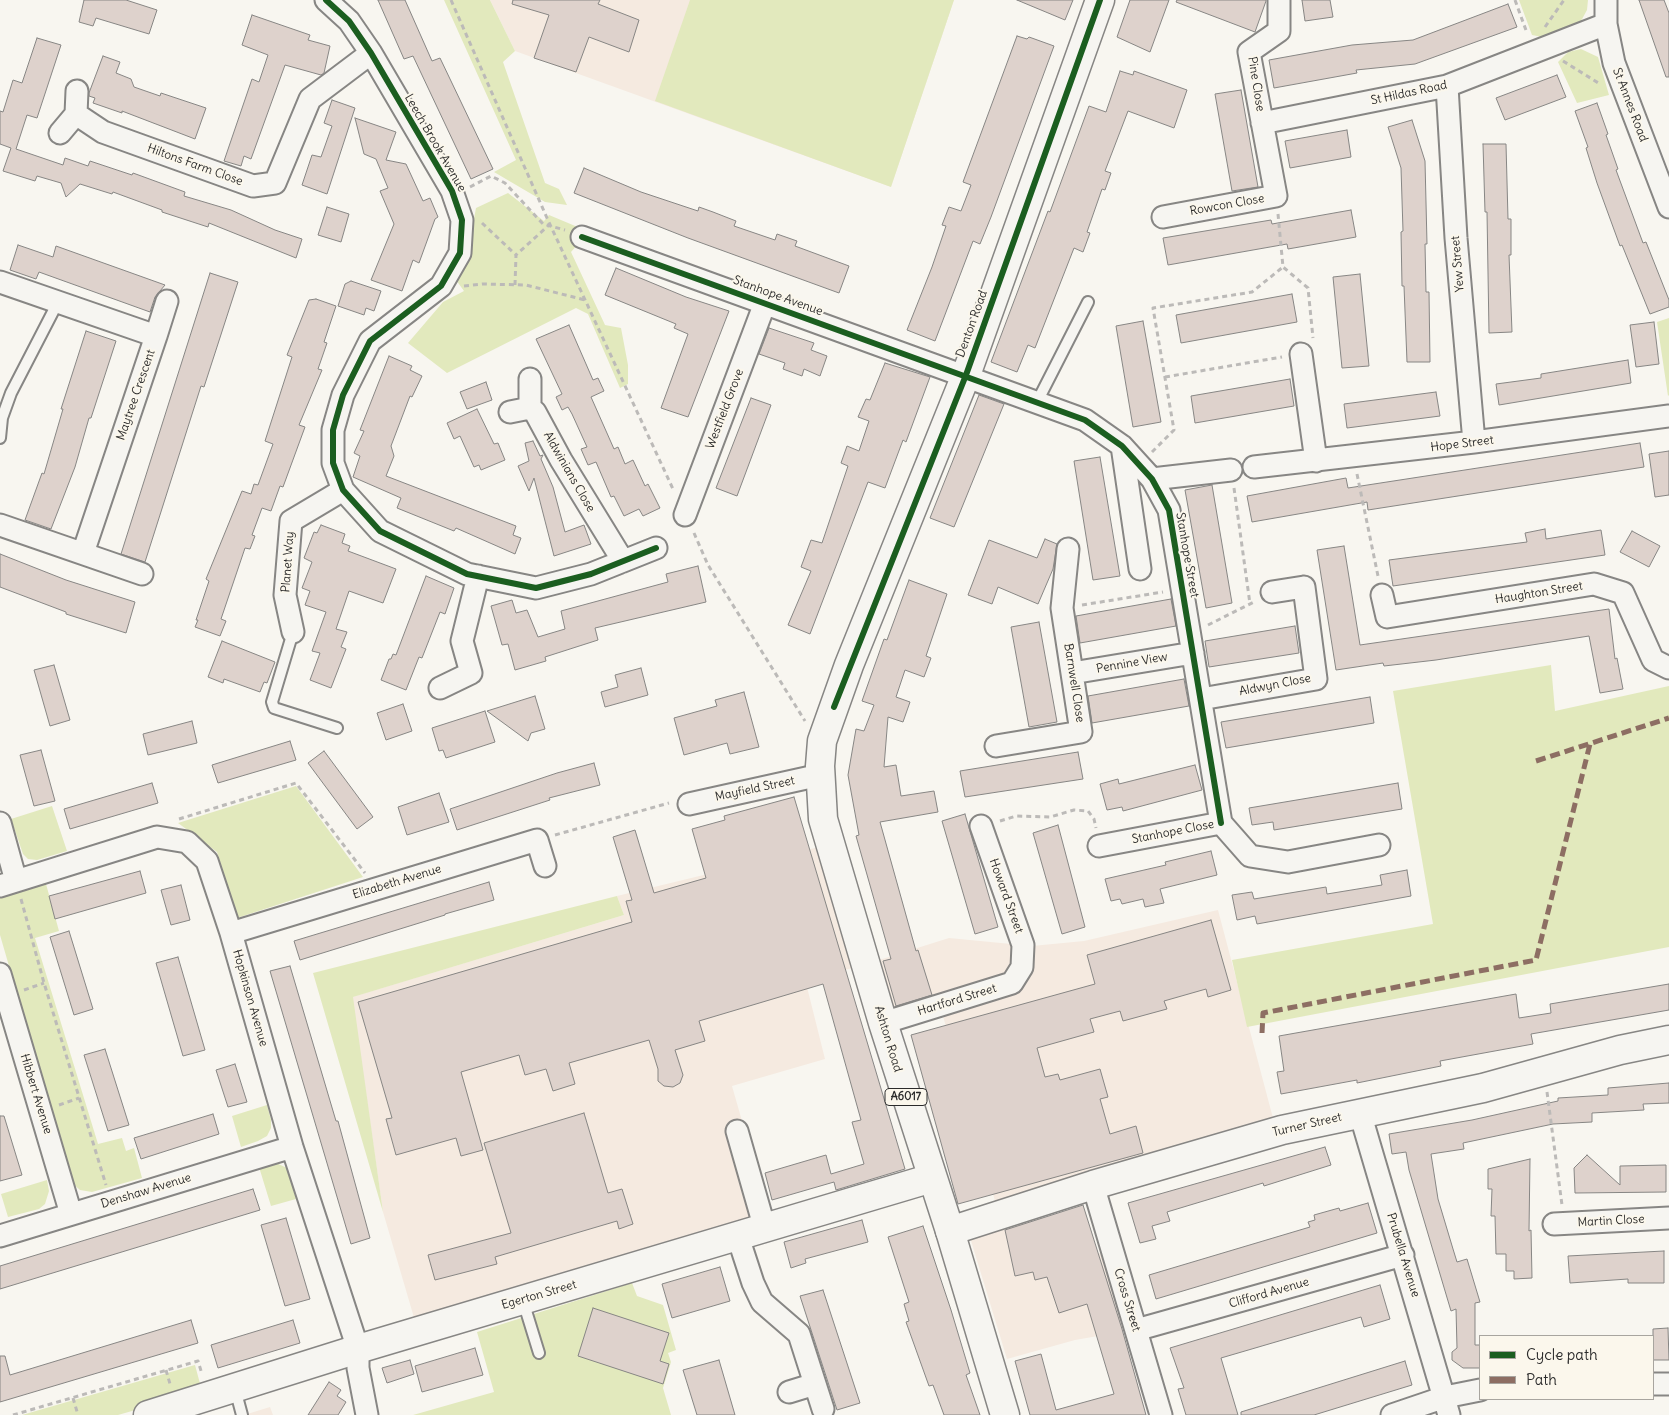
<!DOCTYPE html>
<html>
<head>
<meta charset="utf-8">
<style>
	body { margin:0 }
	#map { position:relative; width:1669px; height:1415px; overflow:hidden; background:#f8f6f0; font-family:Delius,sans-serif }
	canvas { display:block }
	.legend { position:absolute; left:1479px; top:1335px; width:175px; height:65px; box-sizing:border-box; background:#fbf7ec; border:1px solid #a8a59f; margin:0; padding:6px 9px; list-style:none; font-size:15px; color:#2b2b2b }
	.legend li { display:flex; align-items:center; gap:10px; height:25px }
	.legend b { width:25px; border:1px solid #a8a59f }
</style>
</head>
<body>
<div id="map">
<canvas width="1669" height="1415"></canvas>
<ul class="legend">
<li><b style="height:6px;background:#1b5e20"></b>Cycle path</li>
<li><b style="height:6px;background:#8d6e63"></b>Path</li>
</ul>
</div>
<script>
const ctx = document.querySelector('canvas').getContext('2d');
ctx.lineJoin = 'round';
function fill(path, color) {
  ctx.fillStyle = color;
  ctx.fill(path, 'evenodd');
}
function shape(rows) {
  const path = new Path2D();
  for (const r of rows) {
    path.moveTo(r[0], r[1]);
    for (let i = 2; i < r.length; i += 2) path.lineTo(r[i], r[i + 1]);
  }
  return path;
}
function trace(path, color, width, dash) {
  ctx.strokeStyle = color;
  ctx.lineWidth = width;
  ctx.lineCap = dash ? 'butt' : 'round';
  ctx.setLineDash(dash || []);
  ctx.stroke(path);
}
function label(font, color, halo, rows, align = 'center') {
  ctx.font = font + ' Delius,sans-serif';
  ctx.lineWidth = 4;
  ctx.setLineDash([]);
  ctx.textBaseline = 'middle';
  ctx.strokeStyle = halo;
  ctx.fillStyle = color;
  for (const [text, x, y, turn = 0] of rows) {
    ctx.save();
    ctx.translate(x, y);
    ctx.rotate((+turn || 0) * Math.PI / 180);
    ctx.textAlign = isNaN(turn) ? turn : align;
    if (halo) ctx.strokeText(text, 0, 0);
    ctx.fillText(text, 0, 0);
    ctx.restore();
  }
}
const built = shape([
	[490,0,954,0,891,187,515,51],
	[819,847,853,968,805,979,825,1059,732,1086,768,1212,415,1321,383,1212,352,997,624,915,617,896],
	[1218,910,1274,1122,995,1201,943,1016,898,1030,876,961,949,938,1032,946,1084,941],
	[1042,1211,1057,1266,1107,1251,1129,1327,1098,1336,1075,1340,1007,1359,969,1234],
	[270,1407,273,1415,244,1415]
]);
const green = shape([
	[444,0,490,0,515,51,503,62,545,183,559,189,567,205,545,202,494,172,516,160],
	[690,0,954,0,891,187,655,101],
	[1519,0,1588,0,1587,10,1581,21,1542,37,1532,35],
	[1581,49,1598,57,1609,95,1577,103,1558,62,1568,52],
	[508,193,544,221,549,215,580,228,580,242,571,252,605,325,621,328,628,365,628,384,620,388,588,314,576,308,447,373,408,343,443,302,464,291,456,280,467,256,476,208],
	[1669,318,1669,395,1668,396,1657,322],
	[1551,665,1555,711,1669,686,1669,947,1247,1027,1232,960,1433,924,1393,691],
	[296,786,363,877,237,918,217,852,178,823],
	[52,806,67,851,37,860,28,859,23,854,11,819],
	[46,884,59,931,35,938,98,1144,122,1138,126,1151,134,1148,142,1178,92,1192,80,1190,72,1183,0,935,0,898],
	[617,896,624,915,353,997,383,1212,313,973],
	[267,1105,271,1120,271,1128,267,1136,258,1141,241,1147,232,1116],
	[274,1162,287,1168,296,1199,271,1206,259,1167],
	[47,1180,49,1191,45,1204,39,1209,8,1217,1,1194],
	[632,1283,637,1296,663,1305,676,1350,668,1353,671,1362,663,1388,671,1415,413,1415,494,1392,477,1332],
	[195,1365,202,1391,118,1415,22,1415]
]);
const building = shape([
	[84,0,126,0,157,10,149,34,96,18,93,26,79,22,84,0],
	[378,0,405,0,432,61,440,58,493,169,471,179,413,56,404,59,378,0],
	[513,0,600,0,598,4,639,20,629,52,589,37,576,72,534,58,549,15,512,4,513,0],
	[1017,0,1073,0,1065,20,1017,0],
	[1130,0,1169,0,1150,52,1117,37,1130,0],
	[1177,0,1266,0,1266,1,1255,32,1176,2,1177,0],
	[1302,0,1330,0,1333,17,1305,21,1302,0],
	[1639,0,1664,0,1669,13,1669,77,1666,77,1639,0],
	[1508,4,1517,27,1415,64,1356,70,1357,73,1274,88,1269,60,1352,45,1413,40,1508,4],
	[252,15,310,35,308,40,330,46,324,73,321,75,285,65,251,159,244,156,241,166,224,161,252,79,259,82,268,55,242,45,252,15],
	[1017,36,1027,39,1029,37,1054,46,991,217,980,244,973,241,935,341,907,330,932,267,946,226,942,225,949,207,961,211,971,185,963,182,1017,36],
	[37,38,61,45,37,118,27,115,16,149,63,165,65,158,88,166,90,161,132,175,133,173,185,192,184,196,231,210,275,230,302,239,296,258,209,223,208,227,162,212,162,210,113,192,112,194,80,184,66,197,61,183,37,176,35,181,3,171,11,148,0,144,0,111,3,112,13,80,22,83,37,38],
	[103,56,120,62,116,73,131,79,134,87,160,96,161,93,206,108,195,139,122,111,122,113,93,103,95,98,89,96,89,93,103,56],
	[1120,71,1133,75,1134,71,1187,90,1174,128,1128,111,1105,171,1111,173,1105,190,1102,189,1087,232,1090,233,1083,252,1074,248,1035,348,1028,345,1017,372,991,362,1048,211,1050,212,1089,106,1106,112,1120,71],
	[1557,75,1566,97,1505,120,1496,98,1557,75],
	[1241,90,1258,187,1232,191,1215,94,1241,90],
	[332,100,355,108,327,194,302,185,312,155,321,157,332,126,324,123,332,100],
	[1597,103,1608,134,1606,135,1618,169,1616,170,1643,243,1646,242,1669,300,1669,307,1650,314,1622,245,1620,246,1597,183,1586,148,1588,147,1575,111,1597,103],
	[355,118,396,132,386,160,406,164,423,201,430,198,438,217,435,219,419,263,413,260,402,291,371,280,394,224,380,191,388,188,376,159,364,154,355,118],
	[1412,120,1425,161,1427,244,1425,244,1426,292,1429,292,1430,362,1407,362,1404,286,1402,286,1401,232,1403,231,1401,168,1388,127,1412,120],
	[1347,130,1351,157,1290,168,1285,141,1347,130],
	[1483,144,1506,144,1508,219,1511,219,1511,255,1509,255,1512,332,1489,333,1487,212,1485,212,1483,144],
	[584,168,641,192,698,211,699,207,713,212,736,221,734,226,775,240,777,234,797,241,795,246,849,266,839,293,688,238,574,193,584,168],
	[327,207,349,214,341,242,318,235,327,207],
	[1351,210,1356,237,1288,249,1287,244,1168,265,1163,238,1271,220,1272,224,1351,210],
	[18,245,53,257,56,246,165,285,155,297,150,312,39,272,36,279,10,270,18,245],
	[616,268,686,297,729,311,688,417,661,408,688,334,674,328,676,324,605,295,616,268],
	[210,273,238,282,204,387,201,386,145,562,121,554,210,273],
	[1360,274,1369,366,1342,368,1333,277,1360,274],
	[351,281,381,291,374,311,366,308,364,315,338,306,345,284,351,281],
	[1292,294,1297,322,1181,343,1176,315,1292,294],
	[316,299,336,306,324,342,327,343,318,369,322,370,299,425,305,427,283,487,280,486,271,511,262,508,252,535,255,536,250,549,245,548,221,619,226,621,220,636,195,627,198,620,196,620,209,581,206,579,242,491,251,494,254,484,258,485,273,444,265,441,292,357,287,355,309,300,316,299],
	[1143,321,1161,422,1133,427,1116,326,1143,321],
	[1654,322,1659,364,1636,367,1630,325,1654,322],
	[569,325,593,380,598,378,604,391,591,397,614,449,618,447,625,464,633,460,645,486,648,484,660,508,643,516,639,509,624,516,614,496,611,497,596,462,588,465,581,449,587,447,572,414,568,407,562,410,556,397,562,394,536,339,569,325],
	[769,328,814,343,811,350,827,356,820,376,804,369,802,376,783,369,785,363,759,354,769,328],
	[86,331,116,341,91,418,89,418,75,467,51,529,25,520,42,473,44,474,63,409,61,409,86,331],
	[389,356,412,366,410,370,422,376,412,397,410,396,391,446,394,456,386,476,516,526,513,535,521,538,515,554,456,528,454,531,397,508,401,498,353,477,360,456,354,453,364,431,360,430,389,356],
	[1628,360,1631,383,1499,405,1496,384,1541,378,1541,374,1628,360],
	[885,363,930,377,906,442,903,440,885,488,868,482,810,634,788,625,811,571,801,567,811,540,822,543,848,466,841,463,847,446,859,451,869,421,858,417,866,399,870,400,885,363],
	[1290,379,1294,406,1195,423,1191,396,1290,379],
	[486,382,492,400,467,409,460,392,486,382],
	[1436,392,1440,416,1347,428,1344,404,1436,392],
	[979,395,1004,404,954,527,930,518,979,395],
	[751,398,771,405,737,496,716,488,751,398],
	[477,409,494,444,498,443,505,460,481,470,479,465,474,467,460,436,454,439,447,423,477,409],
	[533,441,540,456,543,455,541,459,553,487,565,532,584,525,591,544,554,556,534,478,529,491,518,466,529,461,525,443,533,441],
	[1640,443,1644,467,1368,510,1367,502,1252,522,1247,496,1346,478,1348,488,1640,443],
	[1669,451,1669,495,1655,497,1649,454,1669,451],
	[1100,457,1120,576,1093,580,1074,461,1100,457],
	[1212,485,1232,603,1206,608,1185,490,1212,485],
	[321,525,345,534,342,543,350,546,348,551,396,569,383,603,349,591,336,629,347,632,341,647,346,649,331,688,310,680,320,653,312,651,326,612,305,605,310,591,302,588,312,562,304,558,314,532,317,533,321,525],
	[1545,529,1546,539,1601,530,1605,555,1393,586,1389,560,1527,542,1525,533,1545,529],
	[1632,531,1660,546,1649,567,1620,552,1632,531],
	[1045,539,1057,544,1053,569,1038,604,998,587,992,604,968,595,989,540,1037,558,1045,539],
	[1344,546,1360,645,1609,609,1615,659,1617,658,1623,689,1600,693,1589,636,1436,660,1384,666,1383,663,1336,670,1317,550,1344,546],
	[0,554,66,580,135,602,126,633,66,614,66,612,0,587,0,554],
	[698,566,706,602,595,628,598,640,545,657,546,661,515,670,508,644,502,645,491,606,512,600,516,613,527,610,538,637,565,629,561,611,668,582,666,574,698,566],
	[426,576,454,588,445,614,440,612,422,658,419,657,406,690,381,680,389,659,391,659,393,654,396,655,426,576],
	[909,580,947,594,926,656,931,658,924,677,905,670,896,697,910,702,903,722,888,717,884,767,896,765,901,796,934,791,938,812,880,822,916,951,918,950,932,995,896,1006,883,961,891,959,856,836,859,835,848,775,856,729,864,731,874,705,862,701,884,639,887,640,909,580],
	[1171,599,1176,626,1080,643,1076,616,1171,599],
	[1039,622,1057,722,1029,727,1011,627,1039,622],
	[1295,626,1299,653,1209,667,1205,641,1295,626],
	[222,641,275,662,267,683,264,682,260,692,224,679,223,683,208,677,222,641],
	[54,665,70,720,50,726,34,670,54,665],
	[641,668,648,695,605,707,601,692,618,687,615,675,641,668],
	[1184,679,1189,706,1092,723,1088,696,1184,679],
	[744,692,759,747,730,754,727,743,684,755,674,718,717,706,715,700,744,692],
	[535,696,545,729,531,733,528,741,487,711,535,696],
	[1370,697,1374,723,1226,748,1221,722,1370,697],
	[403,704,412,731,386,740,377,713,403,704],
	[485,711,495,742,446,758,443,750,439,751,432,728,485,711],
	[192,721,197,743,148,755,143,734,192,721],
	[290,741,296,760,218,783,212,765,290,741],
	[41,750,55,801,34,806,20,755,41,750],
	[324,751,373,817,357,829,308,763,324,751],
	[1078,752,1083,779,965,797,960,771,1078,752],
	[594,763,600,785,549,798,550,800,457,830,450,809,557,773,594,763],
	[1195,765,1202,790,1123,811,1122,807,1107,810,1100,784,1118,779,1119,784,1195,765],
	[152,783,158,803,70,829,64,809,152,783],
	[1398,783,1402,809,1274,830,1273,822,1252,825,1249,808,1398,783],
	[439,793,449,822,407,835,398,807,439,793],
	[794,797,905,1169,836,1190,834,1182,772,1200,765,1173,826,1155,831,1174,864,1164,852,1122,861,1120,823,984,699,1021,705,1041,675,1050,683,1075,680,1083,673,1087,664,1086,658,1081,658,1069,649,1040,569,1063,575,1084,553,1091,546,1069,525,1075,519,1055,461,1072,483,1150,461,1156,456,1138,396,1155,386,1119,392,1118,358,1002,632,922,626,901,632,900,613,837,635,830,654,893,706,878,692,829,725,820,724,816,794,797],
	[965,814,998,927,975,934,942,821,965,814],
	[1058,825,1085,927,1062,934,1033,833,1058,825],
	[1211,851,1217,875,1160,889,1164,903,1145,907,1143,899,1122,904,1120,899,1111,901,1105,879,1166,865,1165,862,1211,851],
	[1407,870,1411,896,1257,924,1255,916,1237,920,1232,895,1252,892,1254,899,1326,887,1327,894,1382,885,1380,875,1407,870],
	[140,871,146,893,55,919,49,896,140,871],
	[489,882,494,900,445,914,445,915,300,960,294,941,489,882],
	[181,885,190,920,171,925,161,890,181,885],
	[1211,920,1231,990,1208,997,1206,989,1164,1001,1167,1009,1123,1021,1120,1011,1090,1019,1094,1032,1037,1048,1045,1077,1058,1074,1060,1080,1100,1069,1108,1097,1100,1099,1110,1134,1136,1126,1143,1153,958,1204,911,1035,1095,984,1087,955,1211,920],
	[69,931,93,1009,74,1015,50,937,69,931],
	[178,957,205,1050,183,1056,156,963,178,957],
	[290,966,336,1121,338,1121,370,1238,351,1244,270,971,290,966],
	[1669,984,1669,1010,1531,1034,1533,1044,1440,1061,1441,1066,1357,1083,1357,1080,1281,1094,1277,1072,1284,1071,1279,1036,1516,994,1519,1018,1551,1013,1550,1004,1669,984],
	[105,1049,129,1125,108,1131,84,1055,105,1049],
	[235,1064,247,1102,228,1107,216,1070,235,1064],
	[1669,1083,1669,1103,1643,1104,1644,1110,1592,1113,1592,1122,1553,1124,1463,1143,1464,1149,1431,1154,1438,1199,1453,1249,1457,1262,1467,1259,1480,1302,1475,1303,1475,1345,1480,1345,1480,1368,1463,1368,1452,1360,1452,1352,1457,1348,1456,1309,1451,1311,1409,1170,1406,1152,1392,1154,1389,1134,1472,1120,1558,1101,1558,1098,1608,1095,1608,1088,1669,1083],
	[584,1113,608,1193,622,1189,633,1224,619,1229,617,1221,495,1257,497,1264,435,1280,428,1255,511,1233,484,1143,584,1113],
	[213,1114,219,1134,141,1159,134,1138,213,1114],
	[0,1116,4,1116,22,1175,0,1181,0,1116],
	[1325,1147,1331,1165,1264,1186,1263,1183,1167,1212,1170,1221,1152,1226,1156,1239,1140,1243,1128,1203,1325,1147],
	[1587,1155,1620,1185,1620,1166,1666,1165,1666,1192,1575,1193,1574,1168,1587,1155],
	[1530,1159,1529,1231,1531,1230,1532,1278,1514,1279,1514,1271,1506,1271,1506,1254,1496,1254,1495,1216,1491,1216,1492,1189,1488,1189,1488,1169,1530,1159],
	[253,1189,260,1210,0,1289,0,1266,253,1189],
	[1368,1203,1377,1233,1156,1299,1149,1275,1310,1227,1308,1222,1315,1220,1314,1215,1339,1208,1340,1211,1368,1203],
	[1083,1205,1122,1329,1146,1415,1030,1415,1015,1361,1041,1354,1056,1410,1114,1394,1087,1304,1059,1313,1047,1277,1035,1280,1033,1272,1015,1276,1005,1230,1083,1205],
	[286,1218,310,1299,285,1306,261,1225,286,1218],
	[862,1220,868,1242,805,1259,806,1263,791,1268,784,1242,862,1220],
	[923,1226,951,1310,970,1373,966,1375,980,1415,944,1415,933,1385,929,1386,906,1322,909,1321,904,1304,909,1302,888,1237,923,1226],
	[1664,1251,1664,1283,1628,1283,1628,1279,1570,1283,1568,1256,1664,1251],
	[720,1267,730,1301,672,1318,662,1284,720,1267],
	[1380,1285,1390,1319,1364,1327,1361,1317,1221,1358,1238,1415,1186,1415,1178,1389,1184,1388,1170,1348,1380,1285],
	[823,1290,860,1403,837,1410,800,1296,823,1290],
	[593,1308,669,1333,660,1361,669,1364,663,1384,578,1356,593,1308],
	[191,1320,198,1343,0,1402,0,1356,5,1356,10,1375,191,1320],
	[293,1320,300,1343,218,1368,211,1345,293,1320],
	[1668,1328,1669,1360,1653,1360,1653,1329,1668,1328],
	[475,1348,483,1375,422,1392,415,1366,475,1348],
	[410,1360,414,1374,387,1383,382,1368,410,1360],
	[719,1360,735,1415,697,1415,683,1370,719,1360],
	[1405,1361,1412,1385,1314,1415,1241,1415,1241,1412,1405,1361],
	[329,1382,341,1390,337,1396,346,1402,338,1415,308,1415,329,1382]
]);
const path = shape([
	[451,0,547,218,673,489],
	[1515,0,1527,33],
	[1545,27,1564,0],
	[1563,61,1600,84],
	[470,187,491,176,505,183,543,224,565,230],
	[1278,214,1283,267,1308,288,1313,338],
	[482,223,516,255],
	[515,285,516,255,549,225],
	[464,286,482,284,526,285,585,300],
	[1165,377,1282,357],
	[1152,452,1174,430,1153,308,1252,292,1283,267],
	[1357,474,1378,576],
	[1234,488,1250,604],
	[694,533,708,565,805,721],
	[1082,605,1163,592],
	[1208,625,1256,601],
	[179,819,296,783,365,873],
	[1000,821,1016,816,1050,817,1074,810,1088,811,1094,819,1096,828],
	[555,835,669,803],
	[21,899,44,983,106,1185],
	[24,990,44,983],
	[1547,1092,1562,1205],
	[59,1105,79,1098],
	[166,1370,170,1384],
	[73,1398,78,1415],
	[13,1415,198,1361,202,1374]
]);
const lane = shape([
	[1037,402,1088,302],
	[0,438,2,418,11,393,58,302],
	[293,632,272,702,274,708,337,728],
	[523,1301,539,1353],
	[235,1389,242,1415]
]);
const street = shape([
	[326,0,349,21,371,53,452,191,462,220,460,253,441,286,370,341,343,395,333,430,333,463,343,490,380,531,467,574,536,588,591,574,656,548],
	[1606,0,1606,24,1614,63,1669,207],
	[1447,86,1456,238,1474,442],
	[76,114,103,132,253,186,275,183,310,99,371,53],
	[1262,123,1447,86,1606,24],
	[60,133,76,114,77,91],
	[1163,217,1276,196,1249,52,1279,31,1279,0],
	[582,237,1085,420,1122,446,1152,479,1169,510,1221,823],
	[0,282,156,336,83,553],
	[156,336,167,301],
	[1301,354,1316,461],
	[530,379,530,408,535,412,561,460,623,561],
	[510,412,530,408],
	[1122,446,1140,569],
	[1254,467,1474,442,1669,416],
	[1152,479,1231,470],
	[685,515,765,303],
	[0,525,142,574],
	[1382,595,1387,617,1594,584,1623,593,1653,660,1669,668],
	[293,632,285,595,291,521,343,490],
	[1072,673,1193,653],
	[440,688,471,673,462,641,478,576],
	[1201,699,1316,679,1304,587,1272,592],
	[996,746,1081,732,1062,608,1068,549],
	[689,804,820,775],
	[0,823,16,881],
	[1099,846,1221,823,1250,856,1288,862,1379,845],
	[0,886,157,837,187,842,207,861,231,933,292,1147,358,1349,358,1368,367,1415],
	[231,933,537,840,545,866],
	[0,974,71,1214],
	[883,1023,1012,983,1022,967,1023,945,981,826],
	[1360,1113,1449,1415],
	[737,1131,765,1229],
	[1093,1185,1161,1415],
	[1554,1224,1669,1218],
	[0,1236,292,1147],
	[738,1237,753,1283,762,1302,799,1334,823,1409],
	[1136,1330,1403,1255],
	[1653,1384,1669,1384],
	[789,1392,815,1384],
	[1392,1415,1445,1397,1480,1390]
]);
const secondary = shape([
	[950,1231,1093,1185,1282,1130,1483,1088,1620,1050,1669,1040],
	[148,1415,358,1349,932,1178]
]);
const highway = shape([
	[1005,1415,950,1231,883,1023,823,819,820,766,822,741,849,665,966,375,1100,0]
]);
const quiet = shape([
	[1536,761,1669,718],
	[1262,1033,1263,1013,1536,960,1590,744]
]);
const cycleway = shape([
	[326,0,349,21,371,53,452,191,462,220,460,253,441,286,370,341,343,395,333,430,333,463,343,490,380,531,467,574,536,588,591,574,656,548],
	[582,237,1085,420,1122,446,1152,479,1169,510,1221,823],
	[834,707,966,375,1100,0]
]);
const shields = [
	[906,1097,42]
];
const shieldNames = [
	["A6017",906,1097]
];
const streetNames = [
	["Pine Close",1256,84,81],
	["St Hildas Road",1409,93,-12],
	["St Annes Road",1630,105,69],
	["Leech Brook Avenue",435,143,60],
	["Hiltons Farm Close",195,165,20],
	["Rowcon Close",1227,205,-10],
	["Yew Street",1458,264,-95],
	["Stanhope Avenue",778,296,20],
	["Denton Road",972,324,-70],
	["Maytree Crescent",136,395,-71],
	["Westfield Grove",725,409,-69],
	["Hope Street",1462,444,-7],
	["Aldwinians Close",569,472,60],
	["Stanhope Street",1187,555,80],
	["Planet Way",288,562,-86],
	["Haughton Street",1539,593,-9],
	["Pennine View",1132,663,-10],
	["Barnwell Close",1074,683,81],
	["Aldwyn Close",1275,685,-11],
	["Mayfield Street",755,789,-12],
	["Stanhope Close",1173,832,-11],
	["Elizabeth Avenue",397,882,-17],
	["Howard Street",1006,896,70],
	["Hopkinson Avenue",250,998,74],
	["Hartford Street",957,1000,-17],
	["Ashton Road",888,1039,73],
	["Hibbert Avenue",36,1094,73],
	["Turner Street",1307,1125,-13],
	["Denshaw Avenue",146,1191,-17],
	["Martin Close",1611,1221,-3],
	["Prubella Avenue",1403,1255,73],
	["Clifford Avenue",1269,1293,-16],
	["Egerton Street",539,1295,-16],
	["Cross Street",1127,1300,73]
];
fill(built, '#f5eae0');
fill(green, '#e2e9bd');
fill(building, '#ded2cc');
trace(building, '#878684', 1);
trace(lane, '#878684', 14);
trace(street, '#878684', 25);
trace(secondary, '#878684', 31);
trace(highway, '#878684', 31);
trace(path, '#bcbab8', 3, [5, 4]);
trace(lane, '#f6f5f1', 10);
trace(street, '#f6f5f1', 21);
trace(secondary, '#f6f5f1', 28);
trace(highway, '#f6f5f1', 28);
trace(quiet, '#8d6e63', 5, [10, 5]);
trace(cycleway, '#1b5e20', 6);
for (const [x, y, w] of shields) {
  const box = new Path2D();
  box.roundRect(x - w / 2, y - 8.5, w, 17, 4);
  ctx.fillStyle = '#fbf7ec';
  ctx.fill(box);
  trace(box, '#2b2b2b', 1);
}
label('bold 11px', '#2b2b2b', null, shieldNames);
label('12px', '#2b2b2b', '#fbf7ec', streetNames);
</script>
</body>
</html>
